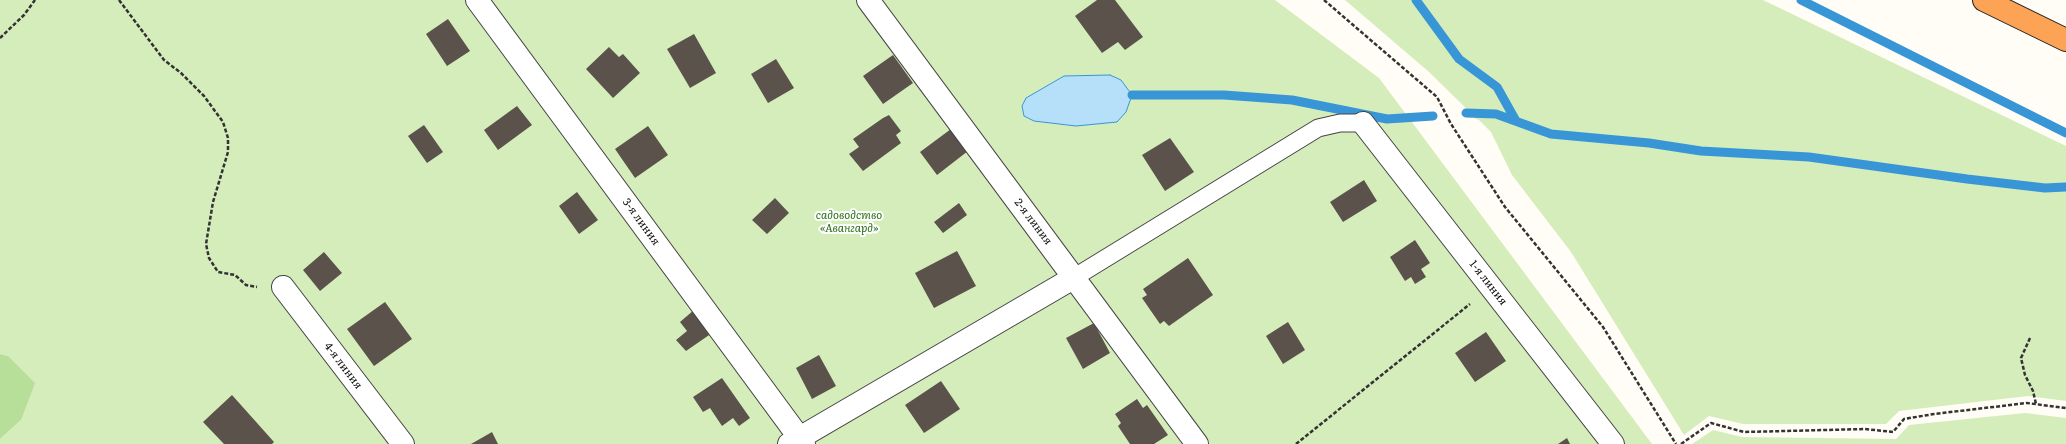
<!DOCTYPE html>
<html>
<head>
<meta charset="utf-8">
<style>
	body { margin:0 }
	canvas { display:block; background:#fffdf5 }
</style>
</head>
<body>
<canvas width="2066" height="444"></canvas>
<script>
const ctx = document.querySelector('canvas').getContext('2d');
ctx.lineJoin = 'round';
function fill(path, color) {
  ctx.fillStyle = color;
  ctx.fill(path, 'evenodd');
}
function shape(rows) {
  const path = new Path2D();
  for (const r of rows) {
    path.moveTo(r[0], r[1]);
    for (let i = 2; i < r.length; i += 2) path.lineTo(r[i], r[i + 1]);
  }
  return path;
}
function trace(path, color, width, dash) {
  ctx.strokeStyle = color;
  ctx.lineWidth = width;
  ctx.lineCap = dash ? 'butt' : 'round';
  ctx.setLineDash(dash || []);
  ctx.stroke(path);
}
function label(font, color, halo, rows, align = 'center') {
  ctx.font = font + ' Literata,serif';
  ctx.lineWidth = 4;
  ctx.setLineDash([]);
  ctx.textBaseline = 'middle';
  ctx.strokeStyle = halo;
  ctx.fillStyle = color;
  for (const [text, x, y, turn = 0] of rows) {
    ctx.save();
    ctx.translate(x, y);
    ctx.rotate((+turn || 0) * Math.PI / 180);
    ctx.textAlign = isNaN(turn) ? turn : align;
    if (halo) ctx.strokeText(text, 0, 0);
    ctx.fillText(text, 0, 0);
    ctx.restore();
  }
}
const green = shape([
	[0,0,1275,0,1379,78,1652,444,0,444,0,439,21,420,8,356,0,354],
	[1345,0,1763,0,2066,146,2066,401,2028,396,1899,411,1886,424,1743,424,1709,416,1684,435,1571,252,1512,175,1491,132,1479,120,1474,118,1475,117,1429,72],
	[2025,413,2066,418,2066,444,1692,444,1713,430,1742,437,1896,439,1909,425]
]);
const forest = shape([
	[0,354,8,356,35,383,21,420,0,439]
]);
const water = shape([
	[1110,75,1121,80,1132,95,1126,112,1117,122,1076,126,1034,121,1024,116,1022,106,1026,98,1064,76,1110,75]
]);
const stream = shape([
	[1416,0,1459,59,1497,87,1516,121],
	[1801,0,2066,133],
	[1132,95,1224,95,1292,100,1387,119,1433,116],
	[1466,113,1496,114,1551,134,1649,143,1701,151,1809,157,1967,179,2045,188,2066,187]
]);
const building = shape([
	[1097,0,1115,0,1143,37,1125,50,1118,42,1102,53,1075,16],
	[448,19,470,51,447,66,426,34],
	[694,34,716,73,690,88,667,49],
	[609,47,619,57,623,54,640,73,613,98,586,69],
	[893,55,913,83,883,104,863,76],
	[776,59,794,88,768,103,751,74],
	[517,106,532,125,498,150,484,130],
	[889,115,901,131,896,135,901,143,863,171,849,154,859,147,853,139,883,118],
	[424,125,443,152,427,163,408,136],
	[648,126,668,155,635,178,615,149],
	[951,129,968,151,937,175,920,152],
	[1170,138,1194,172,1165,191,1142,155],
	[1364,180,1377,201,1343,222,1330,202],
	[577,192,598,220,579,234,559,206],
	[775,198,789,213,767,234,752,220],
	[959,203,967,215,943,233,934,222],
	[1415,240,1430,263,1421,269,1426,277,1415,284,1411,277,1405,281,1390,257],
	[957,251,976,286,934,308,915,273],
	[324,252,342,273,320,291,303,270],
	[1188,258,1213,295,1169,326,1164,321,1160,324,1142,298,1147,295,1143,289],
	[385,302,412,339,374,366,347,329],
	[694,310,712,333,686,351,676,340,687,331,680,322],
	[1288,322,1305,350,1283,364,1266,336],
	[1094,323,1110,353,1083,369,1066,338],
	[1486,332,1506,361,1475,382,1455,353],
	[819,355,836,386,812,399,796,368],
	[722,378,750,418,739,426,733,418,722,426,710,408,703,412,693,397],
	[941,381,960,409,924,433,905,405],
	[232,395,274,442,272,444,224,444,203,422],
	[1137,399,1143,408,1147,405,1168,435,1154,444,1130,444,1118,426,1121,423,1115,414],
	[492,432,498,444,471,444],
	[1567,438,1570,444,1558,444]
]);
const path = shape([
	[119,0,164,60,181,73,204,96,223,122,228,138,228,152,213,202,206,244,209,258,218,272,235,275,246,285,257,287],
	[1324,0,1437,97,1451,124,1505,207,1603,327,1676,444],
	[0,38,24,15,35,0],
	[2030,338,2021,358,2025,375,2033,391,2036,404],
	[1296,444,1470,304],
	[1681,444,1711,423,1744,432,1865,429,1893,432,1904,419,1934,414,2027,403,2066,408]
]);
const lane = shape([
	[1075,277,1318,128,1340,123,1363,123]
]);
const street = shape([
	[477,0,804,444],
	[868,0,1197,444],
	[1363,123,1613,444],
	[283,287,403,444],
	[789,444,1075,277]
]);
const highway = shape([
	[1984,0,2066,40]
]);
const parkNames = [
	["садоводство",849,216],
	["«Авангард»",849,229]
];
const streetNames = [
	["3-я линия",641,222,54],
	["2-я линия",1033,222,53],
	["1-я линия",1488,283,52],
	["4-я линия",343,366,53]
];
fill(green, '#d5edbb');
fill(forest, '#b8df99');
fill(water, '#b6e0fa');
trace(water, '#3896d6', 1);
trace(stream, '#3896d6', 9);
fill(building, '#5b524c');
trace(lane, '#444', 19);
trace(street, '#444', 24);
trace(highway, '#222', 24);
trace(path, '#333', 2.5, [4, 2]);
trace(lane, '#fff', 17);
trace(street, '#fff', 22);
trace(highway, '#fca356', 22);
label('italic 11px', '#2c6f1b', '#fff', parkNames);
label('11px', '#111', '#fff', streetNames);
</script>
</body>
</html>
